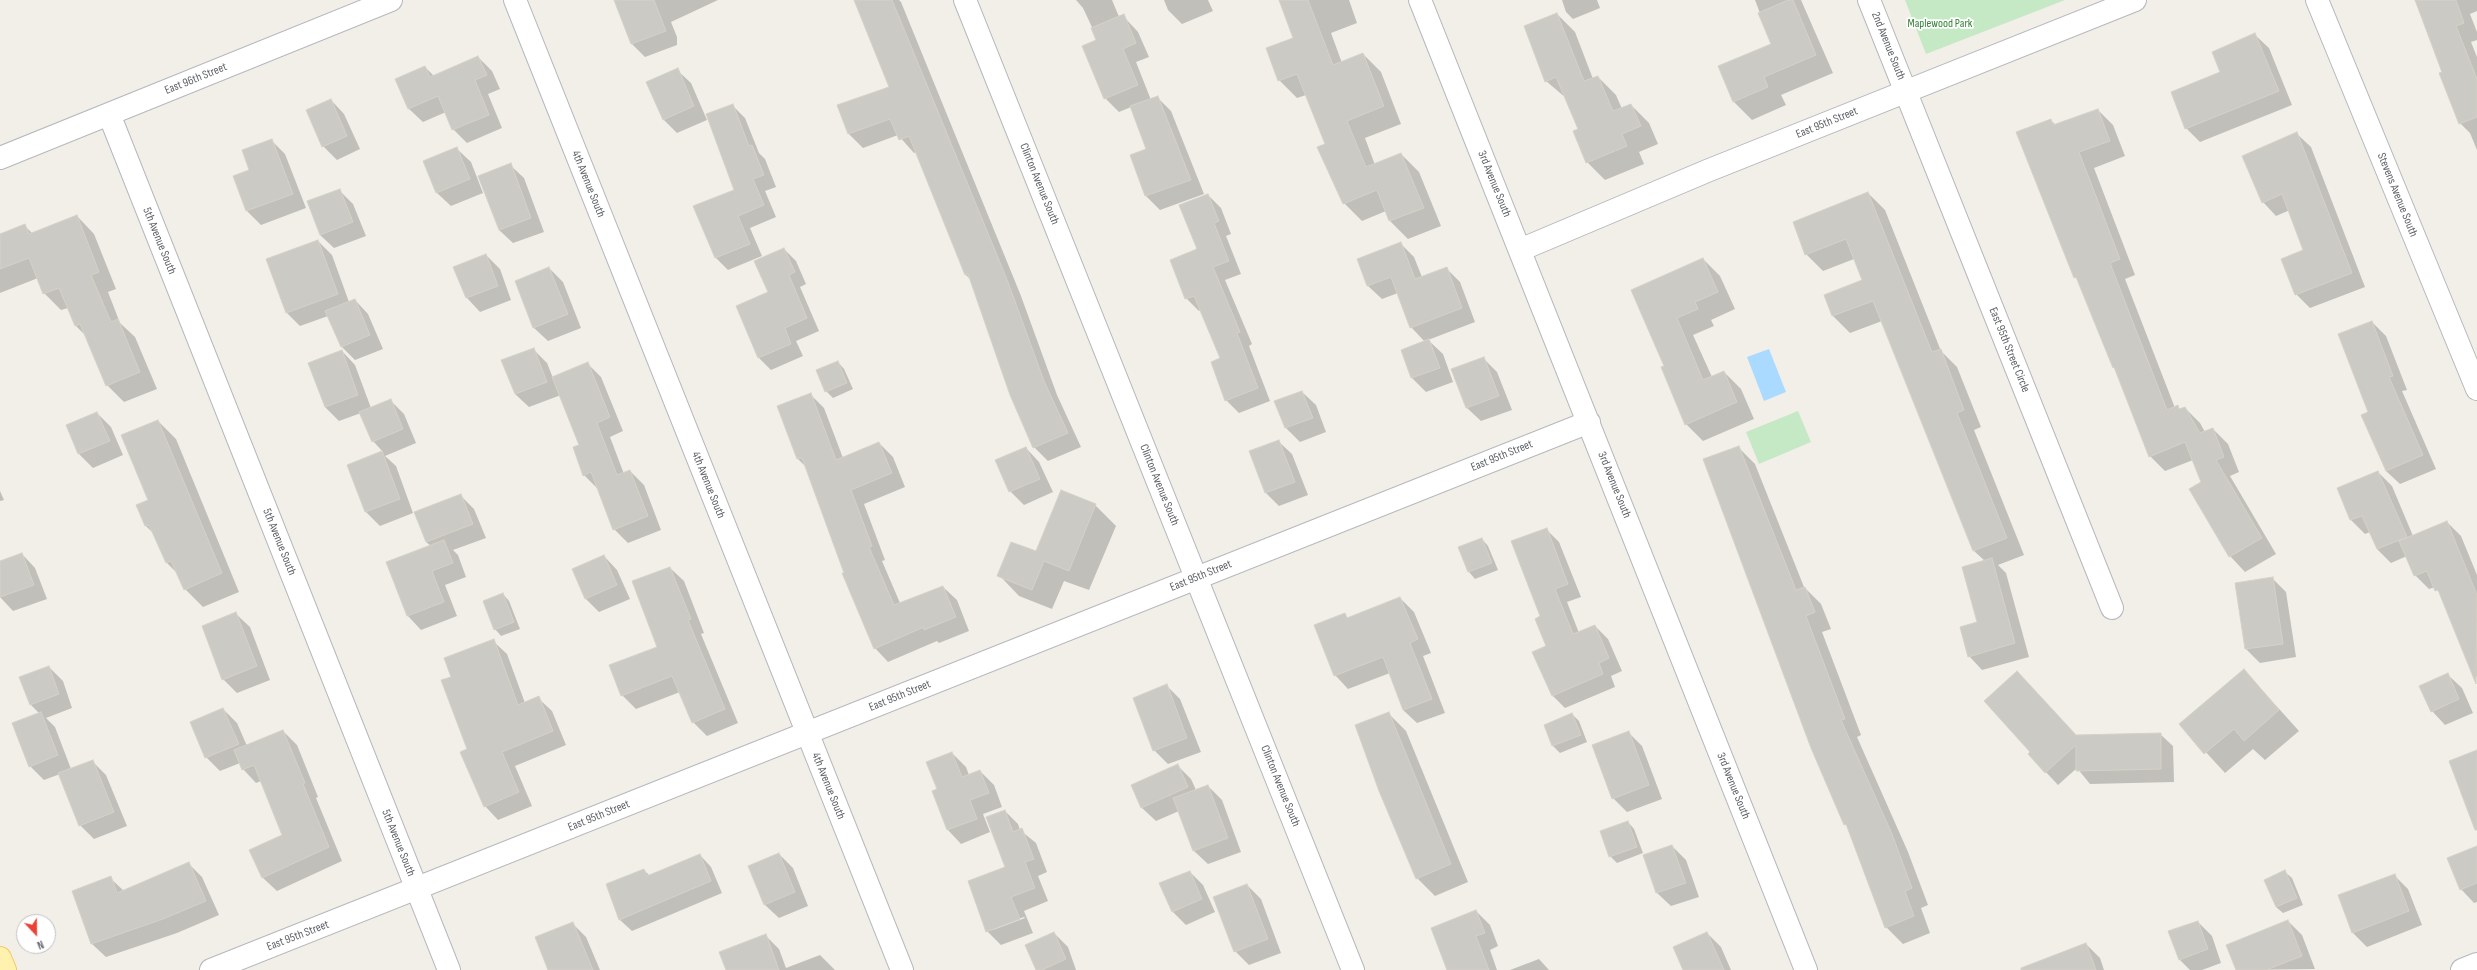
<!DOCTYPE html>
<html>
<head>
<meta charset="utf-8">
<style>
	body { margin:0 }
	#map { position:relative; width:2477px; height:970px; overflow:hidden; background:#f1efe8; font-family:"Sofia Sans Condensed",sans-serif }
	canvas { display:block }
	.north { position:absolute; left:16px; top:914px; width:40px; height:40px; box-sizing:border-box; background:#fff; border:1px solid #bfc1c3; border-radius:50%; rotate:158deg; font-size:11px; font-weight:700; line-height:16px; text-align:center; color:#5f6368 }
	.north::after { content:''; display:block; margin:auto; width:14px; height:18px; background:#ea4335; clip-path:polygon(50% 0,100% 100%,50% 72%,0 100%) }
</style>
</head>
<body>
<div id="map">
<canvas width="2477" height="970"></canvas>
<div class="north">N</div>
</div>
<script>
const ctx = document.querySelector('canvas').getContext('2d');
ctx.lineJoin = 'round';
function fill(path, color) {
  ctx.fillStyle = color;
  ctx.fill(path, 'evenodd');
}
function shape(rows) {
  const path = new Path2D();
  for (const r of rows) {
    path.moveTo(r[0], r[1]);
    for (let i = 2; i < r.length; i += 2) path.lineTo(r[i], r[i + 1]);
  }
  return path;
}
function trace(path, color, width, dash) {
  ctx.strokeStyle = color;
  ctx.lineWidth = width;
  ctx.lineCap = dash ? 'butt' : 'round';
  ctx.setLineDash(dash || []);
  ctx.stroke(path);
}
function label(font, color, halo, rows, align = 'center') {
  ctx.font = font + ' "Sofia Sans Condensed",sans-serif';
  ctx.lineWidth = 3.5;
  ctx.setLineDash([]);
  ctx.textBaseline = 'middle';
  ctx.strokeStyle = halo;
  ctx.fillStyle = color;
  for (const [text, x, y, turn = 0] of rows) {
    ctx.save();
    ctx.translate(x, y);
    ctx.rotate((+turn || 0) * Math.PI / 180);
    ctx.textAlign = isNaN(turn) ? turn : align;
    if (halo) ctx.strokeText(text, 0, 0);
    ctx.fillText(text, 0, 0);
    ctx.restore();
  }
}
const green = shape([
	[1905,0,2065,0,1926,54],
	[1798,411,1811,442,1759,464,1746,432]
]);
const water = shape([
	[1769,349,1786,392,1764,401,1747,357]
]);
const shadow = shape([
	[615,0,718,0,671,22,677,37,677,45,645,57,631,43],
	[857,0,899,0,901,2,1021,296,1057,395,1081,447,1048,461,1034,447,971,280,966,275,916,152,914,153,898,135,863,148,849,134,839,105,890,88],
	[1076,0,1112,0,1120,19,1125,18,1138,32,1149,57,1136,62,1151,100,1158,98,1171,111,1204,194,1160,210,1146,196,1132,155,1147,150,1131,107,1119,112,1105,98,1098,40,1083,8],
	[1164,0,1208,0,1213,11,1182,24,1168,10],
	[1280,0,1349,0,1357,23,1331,33,1342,63,1363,54,1381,72,1401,124,1365,138,1375,165,1401,154,1419,172,1441,226,1408,239,1390,221,1386,211,1362,221,1344,203,1326,145,1306,95,1297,98,1279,80,1294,38],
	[1562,0,1597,0,1600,8,1573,19,1566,12],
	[1755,0,1801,0,1833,73,1781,95,1786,105,1752,120,1734,102,1772,45],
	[2416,0,2477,0,2477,11,2470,14,2477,32,2477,40,2471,42,2477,57,2477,150,2470,133,2460,123],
	[1557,14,1575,32,1593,79,1598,77,1616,95,1622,109,1631,105,1649,123,1658,144,1639,152,1644,164,1605,180,1587,162,1579,129,1566,98,1546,81],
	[2255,35,2269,48,2292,105,2200,142,2186,128,2221,72],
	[478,57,492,71,500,89,488,94,502,128,467,143,453,129,446,112,423,122,409,109,397,79,425,67,434,76],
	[677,70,691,83,707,120,677,133,663,119],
	[331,100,344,114,360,149,337,160,323,146],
	[732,105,745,118,759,153,765,159,776,187,765,191,776,217,750,228,762,256,728,270,716,258,735,190],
	[2098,110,2113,125,2125,156,2094,168,2135,275,2125,279,2175,408,2177,407,2181,410,2185,408,2200,423,2205,432,2213,429,2228,444,2239,472,2230,476,2276,554,2245,572,2230,556,2193,460,2165,471,2150,456,2117,371,2114,367,2080,282,2075,277,2050,120,2056,125],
	[2297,134,2311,147,2365,287,2310,308,2296,294,2305,251,2290,210,2276,216,2263,202],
	[271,140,285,154,306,208,261,225,247,211,234,176,251,170],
	[457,149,471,162,483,193,451,206,437,193],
	[510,165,524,178,544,232,513,243,499,230],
	[339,190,353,204,366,236,334,248,320,235],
	[1868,193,1885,210,1941,351,1957,367,1981,427,1974,430,2024,555,1998,565,2006,573,2029,657,1982,670,1969,656,1978,623,1985,561,1974,551,1882,321,1850,333,1833,316,1825,296,1863,281,1854,259,1823,271,1806,254],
	[1208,195,1221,208,1231,234,1226,236,1241,274,1225,280,1252,344,1249,346,1270,401,1239,413,1226,400,1221,359,1201,310,1199,311,1186,298],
	[77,216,94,234,116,289,108,292,120,323,135,337,157,389,124,402,107,385,86,336,76,326,68,308,61,310,44,293,38,278,0,293,0,235,24,225,33,234],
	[318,241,332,255,349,302,355,300,368,314,383,349,355,360,341,346,328,316,300,326,286,312],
	[1400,243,1414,257,1422,277,1446,268,1460,282,1475,322,1428,340,1443,354,1453,382,1426,392,1412,378,1402,350,1425,342,1411,327,1398,293,1382,299,1368,286,1358,260],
	[784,249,796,261,806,284,800,287,819,331,796,341,803,356,771,370,759,358,769,293],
	[486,255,500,269,511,300,480,312,467,298,455,268],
	[1703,259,1720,276,1735,309,1711,320,1714,326,1693,335,1712,377,1724,372,1741,389,1754,419,1703,441,1686,424,1665,366,1632,290],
	[549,268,563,282,581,328,548,341,534,328],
	[2372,322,2386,336,2407,390,2402,391,2436,469,2400,484,2386,471,2369,412],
	[533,349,547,363,553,378,588,364,601,377,623,431,610,437,624,474,630,471,644,485,661,530,628,543,614,529,598,489,584,475,581,445,561,395,529,407,515,394],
	[342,351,355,365,371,408,390,400,404,414,416,443,385,456,396,466,413,513,380,526,366,512,348,465,383,452,373,441,361,413,339,421,325,407,309,363],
	[1483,358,1497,372,1512,410,1481,421,1467,408,1453,369],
	[838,362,844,369,853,389,833,398,826,391],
	[1302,392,1316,405,1326,432,1300,442,1286,428,1275,401],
	[810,394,824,408,843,458,879,443,893,457,905,487,864,504,885,560,882,561,900,603,943,587,957,600,969,631,939,643,937,641,888,662,875,648,806,467,798,459],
	[97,413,111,427,123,455,93,468,79,454,67,426],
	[158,421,176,439,239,592,203,607,185,589,178,574,167,563,154,534,146,526],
	[1278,441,1292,454,1308,495,1279,506,1266,493],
	[1738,447,1755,464,1804,587,1821,604,1831,629,1822,632,1861,735,1857,737,1908,852,1928,905,1921,908,1930,933,1903,944,1886,927,1849,828,1845,824],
	[1026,448,1039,462,1053,492,1024,505,1010,491],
	[2378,472,2392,486,2413,536,2447,522,2461,536,2477,575,2477,677,2472,672,2442,596,2435,587,2429,589,2415,575,2407,556,2391,563,2377,549,2370,532,2365,534,2351,520,2338,489],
	[0,491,4,500,0,501],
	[460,495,474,509,486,538,453,550,458,555,466,577,445,585,457,616,421,630,408,616,388,562,431,546,426,542,415,513],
	[1095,505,1116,526,1089,590,1064,581,1052,609,1019,596,999,575,1036,552],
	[1546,529,1559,542,1581,597,1567,602,1579,633,1595,626,1608,639,1622,671,1611,676,1615,687,1565,708,1552,695,1542,617],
	[1482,539,1488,546,1498,570,1475,579,1469,572,1459,547],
	[22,554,35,568,47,599,13,611,0,597,0,562],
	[604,556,617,570,630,599,599,612,585,598],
	[670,568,684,581,704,633,701,634,738,723,707,736,693,722,680,692,636,709,622,695,658,647],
	[2272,578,2286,592,2296,657,2260,663,2246,649,2236,584],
	[503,594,509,601,520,629,501,636,495,629],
	[1400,598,1414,612,1431,653,1423,656,1445,713,1417,723,1403,710,1390,673,1348,689,1335,675,1345,615,1348,618],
	[236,614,250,627,270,680,237,693,223,679],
	[493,641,507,654,525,703,538,698,552,711,566,745,515,766,532,806,498,820,485,806,468,750,452,678],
	[49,667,63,681,72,708,46,718,55,727,71,769,92,761,106,775,127,826,94,839,80,825,60,774,44,780,30,766,40,714,31,705,20,678],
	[2244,670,2299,731,2265,760,2253,749,2225,773,2181,725],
	[2017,672,2077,736,2160,734,2173,746,2174,782,2090,784,2077,768,2058,785,2029,754,2032,752],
	[2448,675,2462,688,2473,713,2445,725,2432,711],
	[1167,686,1180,699,1201,752,1168,764,1154,750],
	[223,709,237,723,247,746,283,731,297,745,318,797,316,798,342,861,277,891,263,878,251,851,283,836,261,781,256,783,243,769,240,763,220,771,206,757],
	[1388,713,1406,731,1468,882,1435,896,1417,878],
	[1572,714,1579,721,1587,742,1560,753,1553,746,1545,725],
	[1628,732,1642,746,1662,799,1627,812,1613,798],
	[952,753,966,767,969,775,980,771,994,785,1002,807,983,814,990,832,961,844,948,830,933,792,938,790],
	[1178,766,1191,779,1196,790,1208,786,1222,800,1241,852,1208,864,1194,851,1179,811,1156,821,1142,808,1133,786],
	[1005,811,1018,824,1020,830,1036,843,1047,872,1038,876,1048,901,1024,911,1033,933,1001,945,987,931,1006,868],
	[1024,917,1025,918,993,930,993,928],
	[1628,822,1634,829,1643,853,1617,863,1610,856],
	[1672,846,1686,860,1699,897,1671,906,1657,893,1645,856],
	[2477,847,2477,902,2474,903,2461,889],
	[779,854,793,868,808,906,779,918,765,905],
	[700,855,711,867,722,893,632,931,620,920,607,884,644,870,650,876],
	[189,864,202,877,219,915,177,933,106,957,92,944,73,891,110,878,124,891],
	[1190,872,1203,885,1215,912,1186,925,1172,911],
	[2285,872,2292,878,2303,905,2283,913,2276,907],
	[2394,875,2408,889,2422,925,2367,947,2353,933,2339,896],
	[1247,885,1261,899,1281,953,1249,965,1235,951],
	[1476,911,1490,925,1498,946,1490,950,1497,970,1448,970],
	[2288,921,2302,935,2315,969,2237,970],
	[2198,922,2212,936,2221,963,2202,970,2190,970,2179,959],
	[572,923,586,937,600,970,550,970],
	[1054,933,1068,947,1076,970,1037,970],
	[1707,933,1721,947,1731,970,1684,970],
	[765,935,779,949,786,968,820,955,835,970,727,970],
	[2086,944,2100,958,2104,970,2059,970],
	[1539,959,1549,970,1510,970]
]);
const building = shape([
	[614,0,654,0,666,31,631,44,614,0],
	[854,0,892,0,1008,282,1044,381,1068,433,1033,448,1010,395,968,274,965,275,909,136,899,140,890,119,848,134,837,105,889,87,854,0],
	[1279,0,1308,0,1333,65,1363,53,1384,106,1347,121,1366,167,1401,153,1424,208,1389,221,1377,190,1343,204,1317,147,1325,144,1297,74,1278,81,1266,48,1293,38,1279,0],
	[1788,0,1793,0,1816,55,1764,77,1768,87,1733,102,1718,66,1771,44,1758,13,1788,0],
	[2415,0,2456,0,2464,23,2456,26,2477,79,2477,117,2459,124,2439,73,2442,72,2415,0],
	[1557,13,1584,81,1598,76,1613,111,1631,104,1641,126,1622,134,1627,146,1586,163,1573,131,1578,129,1556,77,1545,82,1524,26,1557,13],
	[1124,14,1136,43,1123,49,1138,85,1104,99,1082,46,1096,40,1091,28,1124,14],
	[2255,33,2279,91,2185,129,2171,92,2220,72,2212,52,2255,33],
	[478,56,487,75,475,80,489,115,452,130,438,96,408,109,395,79,425,66,430,77,478,56],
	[678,68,694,106,663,120,646,82,678,68],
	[1158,96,1191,180,1145,196,1130,155,1146,149,1130,106,1158,96],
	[331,99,347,136,322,147,306,110,331,99],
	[733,104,749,146,752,145,764,175,753,179,764,205,738,216,750,244,715,258,693,206,734,190,706,114,733,104],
	[2098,109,2110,141,2079,152,2120,259,2110,263,2167,410,2178,405,2179,409,2185,407,2200,433,2213,428,2224,457,2216,460,2262,538,2229,557,2189,489,2201,482,2185,442,2149,457,2114,367,2113,368,2076,277,2074,278,2016,132,2051,119,2053,125,2098,109],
	[2297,132,2352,273,2295,295,2281,259,2303,250,2282,194,2262,203,2242,156,2297,132],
	[272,139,293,194,246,211,233,176,249,170,242,150,272,139],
	[457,147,470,179,436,193,423,161,457,147],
	[511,163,531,218,499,230,478,176,511,163],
	[340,189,353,222,320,235,307,201,340,189],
	[1868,192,1932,352,1941,349,1964,410,1957,413,2007,538,1973,551,1873,301,1832,316,1824,295,1862,280,1846,239,1805,255,1793,222,1868,192],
	[1208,194,1219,221,1214,223,1229,261,1213,267,1240,332,1237,333,1258,388,1225,401,1211,362,1220,358,1194,296,1185,299,1170,260,1197,249,1179,205,1208,194],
	[77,215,99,272,91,275,111,322,118,319,140,372,106,386,80,324,75,326,59,288,43,294,29,258,0,269,0,234,25,224,29,234,77,215],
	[318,240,338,294,286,313,266,259,318,240],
	[1401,242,1415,279,1447,267,1462,308,1410,328,1391,277,1367,286,1357,259,1401,242],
	[784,248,795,272,789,275,807,318,785,328,791,344,758,358,736,306,768,292,754,261,784,248],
	[486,254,498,286,466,298,453,267,486,254],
	[1703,258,1718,292,1695,302,1698,309,1677,318,1703,380,1724,371,1737,402,1685,425,1661,367,1664,366,1631,290,1703,258],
	[549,267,568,314,533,328,515,281,549,267],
	[355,299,370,335,341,347,325,311,355,299],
	[2372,321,2393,376,2389,377,2423,455,2386,471,2361,415,2368,412,2338,334,2372,321],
	[1429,339,1440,368,1411,378,1401,350,1429,339],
	[534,348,547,382,515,394,501,360,534,348],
	[342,350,358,395,325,407,308,363,342,350],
	[1484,357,1499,396,1466,408,1451,369,1484,357],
	[838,361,847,383,825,392,816,370,838,361],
	[588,362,610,417,597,423,617,475,630,470,648,516,613,530,591,472,583,476,573,447,579,445,552,377,588,362],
	[1302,391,1313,418,1285,428,1274,401,1302,391],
	[811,393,836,460,879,442,892,473,851,490,872,546,869,547,894,605,943,586,956,617,924,630,924,627,874,649,842,573,844,573,802,458,797,459,777,406,811,393],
	[391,399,403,429,372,442,359,412,391,399],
	[97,412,110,441,78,454,66,425,97,412],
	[158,420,222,573,184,590,171,561,166,563,149,525,145,526,136,505,148,500,121,435,158,420],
	[1279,440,1295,482,1265,493,1249,451,1279,440],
	[1739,446,1796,590,1805,587,1815,612,1806,616,1845,719,1841,720,1892,834,1912,888,1905,891,1914,916,1885,928,1846,824,1844,825,1811,748,1703,459,1739,446],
	[1026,447,1040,479,1009,492,995,460,1026,447],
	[382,451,400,499,365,512,347,465,382,451],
	[2378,471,2407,537,2377,549,2362,516,2350,520,2337,488,2378,471],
	[1061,490,1096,504,1069,571,1044,561,1032,590,997,576,1011,542,1036,551,1061,490],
	[461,494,473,524,426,542,414,512,461,494],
	[2447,521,2477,595,2476,684,2438,590,2435,591,2427,571,2414,576,2399,541,2447,521],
	[1547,528,1568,584,1555,589,1573,634,1595,625,1609,658,1599,663,1603,674,1552,696,1532,652,1546,646,1535,619,1540,616,1511,541,1547,528],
	[1482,538,1492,563,1468,572,1458,547,1482,538],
	[444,540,453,563,432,571,444,602,407,616,386,562,444,540],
	[22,553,34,585,0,597,0,561,22,553],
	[604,555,617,585,585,599,572,569,604,555],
	[1992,558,2015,643,1968,657,1960,627,1977,622,1962,567,1992,558],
	[670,567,691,619,688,620,725,709,692,723,672,676,621,696,609,665,657,647,632,581,670,567],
	[2273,577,2283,644,2245,649,2235,583,2273,577],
	[503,593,514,622,494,630,483,601,503,593],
	[1400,597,1418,639,1410,643,1432,699,1403,710,1383,657,1334,676,1314,625,1345,613,1347,618,1400,597],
	[236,612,257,666,222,680,202,626,236,612],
	[494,639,518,705,539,696,553,731,502,752,519,792,484,807,460,752,467,749,441,680,451,677,444,658,494,639],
	[49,666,59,694,30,705,19,677,49,666],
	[2244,669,2279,710,2244,741,2234,729,2204,754,2179,724,2244,669],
	[2017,671,2076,735,2161,733,2161,769,2076,771,2076,745,2045,773,2028,754,2030,752,1984,701,2017,671],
	[2448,673,2459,699,2431,712,2419,686,2448,673],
	[1167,684,1187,738,1153,751,1133,698,1167,684],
	[223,708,239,744,205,758,190,722,223,708],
	[41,712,58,755,29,767,12,723,41,712],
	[1389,712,1451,864,1416,879,1379,791,1355,725,1389,712],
	[1572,713,1581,735,1552,746,1544,725,1572,713],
	[283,730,305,783,303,784,329,847,262,878,249,850,282,835,254,765,242,770,234,750,283,730],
	[1629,731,1649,785,1612,799,1592,745,1629,731],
	[2477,750,2477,830,2475,830,2449,761,2477,750],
	[952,752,962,777,980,770,989,793,970,800,977,819,947,830,932,791,937,789,926,762,952,752],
	[93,760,114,812,79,826,58,773,93,760],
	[1178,764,1188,787,1141,808,1131,785,1178,764],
	[1208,785,1228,838,1193,851,1173,798,1208,785],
	[1005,810,1013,832,1022,828,1034,859,1025,862,1035,888,1011,897,1020,919,986,932,968,881,1005,867,986,817,1005,810],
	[1628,821,1637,847,1609,857,1600,831,1628,821],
	[1672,845,1686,883,1656,893,1643,855,1672,845],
	[2477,846,2477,883,2460,890,2447,858,2477,846],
	[779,853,795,892,764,905,748,866,779,853],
	[700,854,711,881,619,920,606,884,644,869,647,876,700,854],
	[189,862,206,901,163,919,91,944,72,891,111,876,117,893,189,862],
	[2285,870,2297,898,2276,907,2264,880,2285,870],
	[1190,871,1202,899,1172,912,1159,883,1190,871],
	[2395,874,2409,911,2352,933,2338,895,2395,874],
	[1247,884,1268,939,1234,952,1213,897,1247,884],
	[1476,910,1485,933,1476,936,1489,970,1447,970,1431,928,1476,910],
	[2288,920,2302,956,2266,970,2236,970,2226,945,2288,920],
	[2198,921,2208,949,2179,960,2168,931,2198,921],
	[573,922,593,970,548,970,535,937,573,922],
	[1054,932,1066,959,1042,970,1036,970,1025,945,1054,932],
	[1707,932,1724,970,1683,970,1673,947,1707,932],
	[766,934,779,970,726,970,719,952,766,934],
	[2086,943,2096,970,2021,970,2021,968,2086,943]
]);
const minor = shape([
	[515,0,902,970],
	[965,0,1353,970],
	[1420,0,1806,970],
	[1869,0,2112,608],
	[2317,0,2477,389],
	[109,114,449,970],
	[0,158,391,0],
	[1520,250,1707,171,2135,0],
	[211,970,1589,422],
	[2462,970,2477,964]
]);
const major = shape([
	[0,958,5,970]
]);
const parkNames = [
	["Maplewood Park",1940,24]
];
const streetNames = [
	["2nd Avenue South",1888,46,68],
	["East 96th Street",196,79,-22],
	["East 95th Street",1827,123,-22],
	["4th Avenue South",588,184,68],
	["Clinton Avenue South",1039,184,68],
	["3rd Avenue South",1494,184,68],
	["Stevens Avenue South",2397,195,68],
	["5th Avenue South",159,241,68],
	["East 95th Street Circle",2009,350,68],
	["East 95th Street",1502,456,-22],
	["4th Avenue South",708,485,68],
	["Clinton Avenue South",1159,485,68],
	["3rd Avenue South",1614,485,68],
	["5th Avenue South",279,542,68],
	["East 95th Street",1201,576,-22],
	["East 95th Street",900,696,-22],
	["4th Avenue South",828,786,68],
	["Clinton Avenue South",1280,786,68],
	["3rd Avenue South",1733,786,68],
	["East 95th Street",599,816,-22],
	["5th Avenue South",398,843,68],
	["East 95th Street",298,936,-21]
];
fill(green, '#c5e8c5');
fill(water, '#aadaff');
fill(shadow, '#0003');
fill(building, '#cccac5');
trace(building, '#d6d1c6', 1);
trace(minor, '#b5b8bc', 24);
trace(major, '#f2c960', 24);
trace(minor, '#fff', 22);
trace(major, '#fff2af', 22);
label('12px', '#348238', '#fff', parkNames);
label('12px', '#5f6368', '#fff', streetNames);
</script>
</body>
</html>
